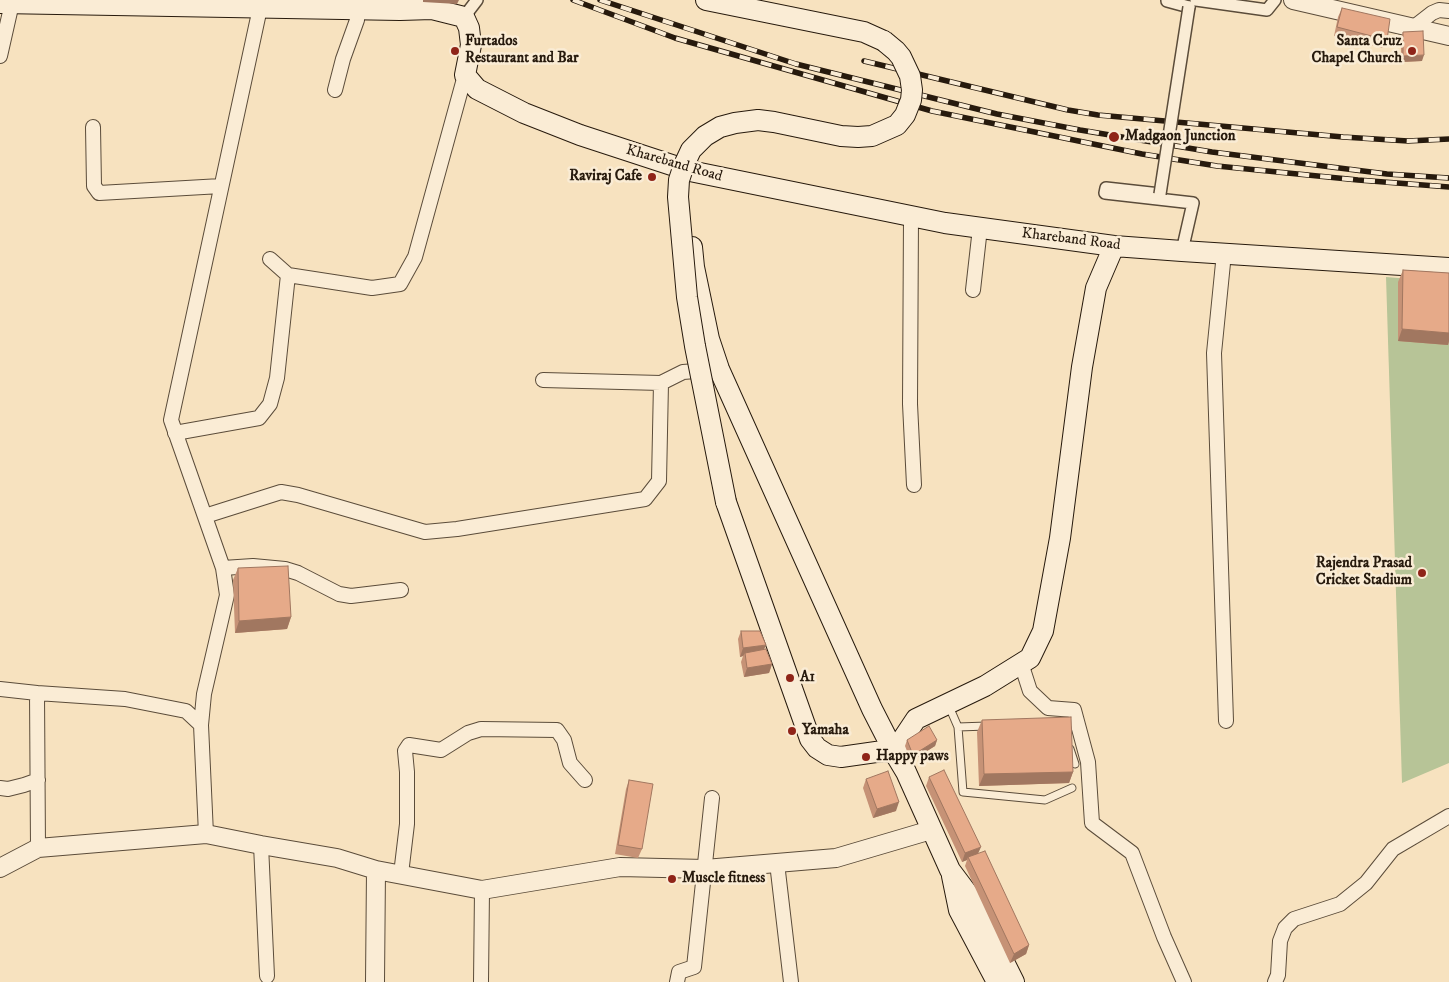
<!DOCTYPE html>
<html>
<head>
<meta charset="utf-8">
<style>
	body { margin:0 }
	canvas { display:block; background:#f7e2bf }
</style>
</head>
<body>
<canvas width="1449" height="982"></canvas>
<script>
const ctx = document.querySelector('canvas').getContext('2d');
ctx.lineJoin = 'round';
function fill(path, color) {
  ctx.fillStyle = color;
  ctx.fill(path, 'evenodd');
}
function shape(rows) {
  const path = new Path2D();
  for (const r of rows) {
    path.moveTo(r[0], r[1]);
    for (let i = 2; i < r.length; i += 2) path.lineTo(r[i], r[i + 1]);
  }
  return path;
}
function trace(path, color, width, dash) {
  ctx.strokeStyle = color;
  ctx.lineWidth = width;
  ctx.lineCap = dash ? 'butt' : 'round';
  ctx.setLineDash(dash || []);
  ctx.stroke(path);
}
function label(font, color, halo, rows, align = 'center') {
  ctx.font = font + ' "IM FELL DW Pica",serif';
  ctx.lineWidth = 5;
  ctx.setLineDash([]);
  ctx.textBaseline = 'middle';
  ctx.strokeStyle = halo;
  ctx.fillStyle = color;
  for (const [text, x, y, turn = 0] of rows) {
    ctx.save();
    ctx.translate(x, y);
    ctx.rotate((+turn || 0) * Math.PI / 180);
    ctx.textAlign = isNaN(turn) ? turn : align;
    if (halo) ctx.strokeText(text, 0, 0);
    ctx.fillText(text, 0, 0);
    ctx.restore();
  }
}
const green = shape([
	[1386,277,1449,282,1449,763,1402,783]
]);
const service = shape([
	[948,704,958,727,987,726],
	[958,727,963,792,1045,800,1072,788],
	[1070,749,1075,764]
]);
const pedestrian = shape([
	[1168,0,1167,1,1189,7],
	[1196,0,1267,10,1275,0],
	[464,17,477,0],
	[1160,194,1106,188,1105,193,1193,203,1182,251]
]);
const minor = shape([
	[1414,27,1432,13,1439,10,1449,11],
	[0,56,12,3],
	[335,90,343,59,357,20,357,10],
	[93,127,94,186,99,193,221,186],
	[911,217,910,404,914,485],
	[1224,253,1214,353,1226,721],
	[288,275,372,288,400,284,415,257,465,75],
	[973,290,980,228],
	[543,380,661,383],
	[175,433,259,418,270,404,277,378,288,275,270,259],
	[205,516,281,492,298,495,425,532,457,529,645,499,659,481,661,383,683,372,708,370],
	[223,568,253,566,285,569,298,573,339,594,351,596,401,590],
	[1021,663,1030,691,1048,708,1074,710,1088,762,1092,823,1132,853,1164,937,1184,982],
	[0,689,37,693,38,848],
	[37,693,125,699,186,711,201,725],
	[0,788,8,789,24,785,38,780],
	[206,834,201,725,204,694,227,595,223,568,171,420,260,8],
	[261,845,267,976],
	[777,863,791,982],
	[401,874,407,824,407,772,405,751,409,745,441,750,468,733,481,729,557,730,564,740,570,763,585,780],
	[481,982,482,890],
	[677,982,679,972,694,967,712,798],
	[1275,982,1278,975,1280,941,1285,928,1294,919,1340,904,1366,883,1393,849,1449,816]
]);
const tertiary = shape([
	[1293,0,1449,36],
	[0,868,38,848,206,834,261,845,337,858,376,870,482,890,620,867,705,869,836,858,931,830],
	[375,982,376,870]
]);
const secondary = shape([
	[706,0,864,32,884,41],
	[0,3,400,10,432,9,464,17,469,28,471,45,465,75,477,89,524,113,580,135,690,171,945,223,1114,246,1182,251,1449,268],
	[692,247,694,267,709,339,719,369,872,709,894,752,916,719,985,686,1030,658,1043,631,1060,538,1082,367,1096,288,1114,246],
	[726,502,810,739,817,748,828,755,841,757,883,751,894,752,906,772,950,870,974,902,1014,982],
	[952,876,959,910,997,982]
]);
const rail = shape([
	[573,0,675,38,932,111,1142,154,1217,166,1358,180,1449,187],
	[600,0,796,64,997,114,1080,130,1212,152,1387,174,1449,178],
	[864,61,1068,110,1098,115,1343,137,1408,141,1449,139]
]);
const pedestrianBridge = shape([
	[1160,194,1189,7]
]);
const secondaryBridge = shape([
	[726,502,695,346,687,297,678,197,679,180,684,165,691,150,705,136,720,127,735,123,758,120,774,122,841,136,858,137,872,136,897,125,905,115,911,100,912,90,910,76,901,57,896,51,884,41]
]);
const wall = shape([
	[1342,8,1387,40,1383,48,1334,36,1338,17],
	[1403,32,1422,61,1401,62,1401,38],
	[1403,270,1449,273,1449,341,1448,345,1398,341,1398,282],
	[238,568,291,617,287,629,235,633,233,580],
	[741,631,764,649,772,664,769,673,744,677,741,662,743,656,740,657,738,639],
	[982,720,1073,772,1069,783,979,786,977,732],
	[907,740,937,740,935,746,911,761,905,746],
	[929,777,978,853,1029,945,1026,954,1010,963,965,866,967,860,962,862,926,786],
	[866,779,896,811,873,818,863,788],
	[629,780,642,849,638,858,615,854,626,789]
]);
const shadedWall = shape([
	[423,0,459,0,457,4,423,2],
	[1424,55,1422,61,1401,62,1403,56],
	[1402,329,1449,333,1449,341,1448,345,1398,341],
	[291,617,287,629,235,633,239,621],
	[766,645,762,654,745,653,743,656,740,657,743,648],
	[772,664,769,673,744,677,747,668],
	[937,740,935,746,911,761,913,755],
	[1073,772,1069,783,979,786,984,774],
	[899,802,896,811,873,818,877,809],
	[981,847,977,856,968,857,967,860,962,862,965,853],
	[1029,945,1026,954,1010,963,1014,954]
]);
const building = shape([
	[1342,8,1390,19,1387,40,1337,27,1342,8],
	[1423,31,1424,55,1403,56,1403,32,1423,31],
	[1403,270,1449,273,1449,333,1402,329,1403,270],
	[288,566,291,617,239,621,238,568,288,566],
	[741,631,760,631,766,645,743,648,741,631],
	[766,649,772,664,747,668,745,653,766,649],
	[1071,717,1073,772,984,774,982,720,1071,717],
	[929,726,937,740,913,755,907,740,929,726],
	[944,770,981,847,965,853,929,777,944,770],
	[888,771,899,802,877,809,866,779,888,771],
	[629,780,653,784,642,849,618,845,629,780],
	[985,851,1029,945,1014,954,968,857,985,851]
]);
const markers = [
	[455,51,5,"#8f2418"],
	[1412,51,5,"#8f2418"],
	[1114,137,6,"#8f2418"],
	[652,177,5,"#8f2418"],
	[1422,573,5,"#8f2418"],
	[790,678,5,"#8f2418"],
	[792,731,5,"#8f2418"],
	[866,757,5,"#8f2418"],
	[672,879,5,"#8f2418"]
];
const poiNames = [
	["Furtados",465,42],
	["Restaurant and Bar",465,59],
	["Santa Cruz",1402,42,"right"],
	["Chapel Church",1402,59,"right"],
	["Madgaon Junction",1125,137],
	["Raviraj Cafe",642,177,"right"],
	["Rajendra Prasad",1412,564,"right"],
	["Cricket Stadium",1412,581,"right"],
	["A1",800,678],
	["Yamaha",802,731],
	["Happy paws",876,757],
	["Muscle fitness",682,879]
];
const streetNames = [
	["Khareband Road",674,164,16],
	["Khareband Road",1071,240,7]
];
fill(green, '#b7c497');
trace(service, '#5b4c3a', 9);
trace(pedestrian, '#5b4c3a', 14);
trace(minor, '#5b4c3a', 16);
trace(tertiary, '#5b4c3a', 20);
trace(secondary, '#271a0d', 22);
trace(service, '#faecd5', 7);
trace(pedestrian, '#faecd5', 11);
trace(minor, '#faecd5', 14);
trace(tertiary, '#faecd5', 18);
trace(secondary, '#faecd5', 20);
trace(rail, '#271a0d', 5.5);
trace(rail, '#faecd5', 4, [11]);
trace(pedestrianBridge, '#5b4c3a', 14, []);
trace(secondaryBridge, '#271a0d', 22, []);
trace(pedestrianBridge, '#faecd5', 11);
trace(secondaryBridge, '#faecd5', 20);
fill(wall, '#c69276');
fill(shadedWall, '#a17760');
fill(building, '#e6aa89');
trace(building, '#a17760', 1);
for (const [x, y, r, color] of markers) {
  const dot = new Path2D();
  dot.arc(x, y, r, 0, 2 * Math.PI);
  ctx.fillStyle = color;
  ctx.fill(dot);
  trace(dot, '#faecd5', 2);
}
label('bold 15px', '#271a0d', '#faecd5', poiNames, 'left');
label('15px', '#271a0d', '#faecd5', streetNames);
</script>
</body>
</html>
